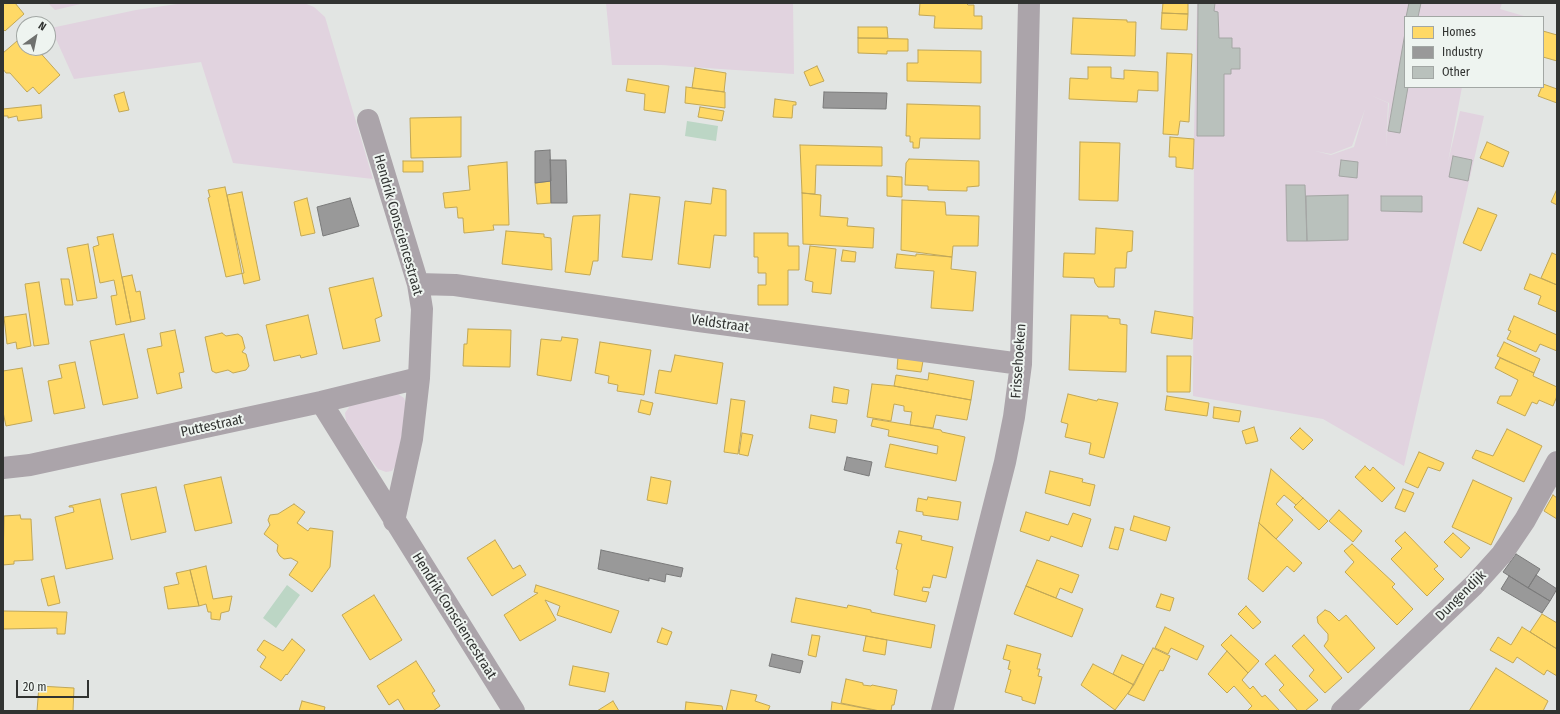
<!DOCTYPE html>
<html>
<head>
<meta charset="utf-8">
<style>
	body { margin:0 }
	#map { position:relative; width:1560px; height:714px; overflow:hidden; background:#e2e5e3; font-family:"Fira Sans Condensed",sans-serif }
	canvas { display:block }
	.frame { position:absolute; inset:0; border:4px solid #313331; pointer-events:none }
	.legend { position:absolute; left:1404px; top:16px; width:140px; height:72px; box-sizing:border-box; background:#eef4f0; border:1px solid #a2a7a4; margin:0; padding:5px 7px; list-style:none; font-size:12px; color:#313331 }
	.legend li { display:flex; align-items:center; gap:8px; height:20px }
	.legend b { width:20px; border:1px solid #a2a7a4 }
	.north { position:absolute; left:16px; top:16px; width:40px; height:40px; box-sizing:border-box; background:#eef4f0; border:1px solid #a2a7a4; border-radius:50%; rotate:33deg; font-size:11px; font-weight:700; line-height:16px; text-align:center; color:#313331 }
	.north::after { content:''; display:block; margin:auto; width:14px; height:18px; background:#6f716f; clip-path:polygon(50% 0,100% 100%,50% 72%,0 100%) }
	.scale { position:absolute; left:16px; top:680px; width:73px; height:18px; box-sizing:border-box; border:2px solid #313331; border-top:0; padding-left:5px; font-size:12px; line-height:14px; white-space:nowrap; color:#313331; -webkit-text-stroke:3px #eef4f0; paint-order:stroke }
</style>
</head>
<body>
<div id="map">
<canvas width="1560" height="714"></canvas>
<div class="frame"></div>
<ul class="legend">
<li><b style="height:11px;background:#ffd966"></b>Homes</li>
<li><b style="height:11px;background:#999"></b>Industry</li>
<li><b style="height:11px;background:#b9c1bc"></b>Other</li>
</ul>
<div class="north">N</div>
<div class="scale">20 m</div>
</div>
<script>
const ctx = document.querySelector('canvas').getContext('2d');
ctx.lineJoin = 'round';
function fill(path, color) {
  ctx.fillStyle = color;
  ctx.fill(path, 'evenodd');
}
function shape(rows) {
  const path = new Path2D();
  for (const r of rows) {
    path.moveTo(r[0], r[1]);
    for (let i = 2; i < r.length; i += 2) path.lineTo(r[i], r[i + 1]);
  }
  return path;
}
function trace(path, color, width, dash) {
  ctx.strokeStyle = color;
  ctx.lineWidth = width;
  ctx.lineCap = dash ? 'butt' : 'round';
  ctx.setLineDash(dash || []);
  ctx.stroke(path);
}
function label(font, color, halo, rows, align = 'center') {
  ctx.font = font + ' "Fira Sans Condensed",sans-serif';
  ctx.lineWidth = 4;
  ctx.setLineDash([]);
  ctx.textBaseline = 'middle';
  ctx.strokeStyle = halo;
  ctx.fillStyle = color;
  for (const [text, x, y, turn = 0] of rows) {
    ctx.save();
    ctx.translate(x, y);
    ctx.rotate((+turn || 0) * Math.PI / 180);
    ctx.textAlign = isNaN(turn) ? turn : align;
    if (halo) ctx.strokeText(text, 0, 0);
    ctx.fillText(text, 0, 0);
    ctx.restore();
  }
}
const green = shape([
	[48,3,85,3,55,10],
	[184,3,304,3,314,7,325,17,373,179,233,163,201,62,74,79,51,28,136,10],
	[606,3,793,3,794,74,662,65,612,65],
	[1197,3,1502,3,1500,9,1524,16,1405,17,1405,87,1462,87,1448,162,1460,111,1484,116,1404,466,1323,419,1193,396,1194,136],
	[1370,95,1389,103,1386,148,1388,103],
	[1365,109,1354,147,1331,155,1315,151,1331,154,1352,146],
	[398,394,404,398,407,406,396,465,392,471,386,472,378,469,371,460,346,421,345,413,350,406]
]);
const water = shape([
	[687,121,718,126,716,141,685,136],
	[287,585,300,595,276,628,263,618]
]);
const homes = shape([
	[3,3,15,3,24,14,5,31,3,29,3,3],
	[920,3,966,3,968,5,974,5,974,16,982,16,982,29,934,28,935,16,919,15,920,3],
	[1163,3,1188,3,1188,14,1162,13,1163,3],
	[1162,13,1188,14,1187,30,1161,29,1162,13],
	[1073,18,1127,20,1127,22,1136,22,1135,56,1071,54,1073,18],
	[858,27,887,27,888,38,858,38,858,27],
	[1543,31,1557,35,1557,61,1543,57,1543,31],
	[24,35,24,48,36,48,60,75,39,94,33,87,27,92,10,73,6,73,3,69,3,53,24,35],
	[858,38,908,39,908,51,887,51,887,54,858,53,858,38],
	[918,50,981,51,981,83,907,81,907,63,918,63,918,50],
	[1167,53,1192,54,1189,122,1180,121,1178,135,1163,134,1167,53],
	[817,66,824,81,810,86,804,72,817,66],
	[1088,67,1111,67,1111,78,1124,79,1124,70,1158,72,1158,91,1138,90,1137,102,1069,99,1070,78,1088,79,1088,67],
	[695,68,726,73,724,92,692,88,695,68],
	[628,79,669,86,665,113,644,110,645,94,626,91,628,79],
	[1543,84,1557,89,1557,103,1538,96,1543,84],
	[686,87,725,92,725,108,685,103,686,87],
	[124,92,129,110,119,112,114,95,124,92],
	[775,99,796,102,796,105,793,105,792,118,773,117,775,99],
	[907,104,980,106,980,139,920,138,919,148,913,148,913,142,910,142,910,136,906,136,907,104],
	[41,105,42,118,18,121,17,116,8,118,8,116,3,116,3,109,41,105],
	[700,107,724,111,722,121,698,117,700,107],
	[461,117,461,157,411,158,410,118,461,117],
	[1170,137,1194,139,1193,169,1176,167,1176,157,1169,157,1170,137],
	[1080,142,1120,143,1118,201,1079,200,1080,142],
	[1487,142,1509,152,1503,167,1480,158,1487,142],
	[800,145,882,147,882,166,816,165,815,194,802,193,800,145],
	[909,159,979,161,979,186,967,187,967,191,928,190,928,186,905,185,906,163,909,159],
	[403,161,423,161,423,172,403,172,403,161],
	[507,162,509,225,493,225,494,230,464,233,463,218,458,218,457,207,445,208,443,193,470,190,468,166,507,162],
	[887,176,902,177,902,197,887,196,887,176],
	[551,181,551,203,537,204,535,183,551,181],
	[225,187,244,273,226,277,208,198,210,197,208,190,225,187],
	[713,188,726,190,726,236,714,235,710,268,678,264,685,201,711,204,713,188],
	[1557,189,1557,205,1551,202,1557,189],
	[242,192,260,280,244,284,227,195,242,192],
	[802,193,821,195,820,216,848,218,847,226,874,228,873,248,803,244,802,193],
	[630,194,660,197,652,260,622,257,630,194],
	[307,198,315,233,301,236,294,202,307,198],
	[902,200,945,202,946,215,979,216,978,246,953,246,952,257,901,250,902,200],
	[1478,208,1497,215,1481,251,1463,243,1478,208],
	[600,215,598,261,593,261,590,275,565,272,573,216,600,215],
	[1096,228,1133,231,1132,251,1127,252,1126,268,1115,268,1114,287,1098,287,1095,283,1094,278,1063,277,1064,253,1095,254,1096,228],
	[506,231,544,234,544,237,551,238,552,270,502,264,506,231],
	[754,233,788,233,788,246,799,246,799,270,788,270,788,305,758,305,758,285,766,285,766,273,758,273,758,257,754,257,754,233],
	[113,234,131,322,116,325,111,296,117,295,114,280,100,283,93,247,99,245,97,237,113,234],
	[88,244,97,298,77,301,67,248,88,244],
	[810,246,836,249,831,294,812,292,813,282,805,280,810,246],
	[843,250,856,252,855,262,841,261,843,250],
	[1552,253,1557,255,1557,285,1541,278,1552,253],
	[897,254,916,256,916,254,952,257,951,269,976,272,973,311,931,308,934,271,895,268,897,254],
	[1530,274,1557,285,1557,312,1538,304,1541,296,1524,289,1530,274],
	[132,275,136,292,140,291,145,319,131,322,122,277,132,275],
	[373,278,382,316,375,319,380,341,343,349,329,288,373,278],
	[61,279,69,279,73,305,65,305,61,279],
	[39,282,49,344,34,346,25,284,39,282],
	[1155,311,1193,317,1192,339,1151,333,1155,311],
	[26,314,31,346,17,349,16,342,7,344,4,317,26,314],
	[308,315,317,354,301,358,300,355,274,361,266,325,308,315],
	[1071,315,1108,316,1108,318,1120,319,1120,324,1127,325,1126,372,1069,370,1071,315],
	[1514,316,1557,335,1557,351,1540,344,1536,352,1507,339,1511,331,1508,330,1514,316],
	[468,329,511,330,510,367,463,366,464,344,467,344,468,329],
	[175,330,184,372,179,373,182,388,157,394,147,349,162,346,160,333,175,330],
	[222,333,226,336,238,334,242,337,245,348,242,352,246,354,249,366,246,370,233,373,228,370,216,373,212,371,205,337,222,333],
	[124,334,138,398,103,405,90,341,124,334],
	[562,337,578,339,571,381,537,375,541,339,561,341,562,337],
	[600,342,651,350,644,395,617,391,618,385,608,383,609,376,595,373,600,342],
	[1504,342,1540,359,1534,373,1497,356,1504,342],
	[675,355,723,363,717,404,655,393,659,370,671,372,675,355],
	[1167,356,1191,356,1190,392,1167,392,1167,356],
	[898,357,923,361,921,372,897,369,898,357],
	[1500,358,1534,373,1533,376,1557,387,1557,396,1553,406,1539,400,1537,404,1532,402,1525,416,1497,403,1500,396,1511,396,1518,380,1495,368,1500,358],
	[75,362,85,408,54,414,48,381,62,378,59,365,75,362],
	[22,368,32,421,6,426,3,412,3,371,22,368],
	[929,373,974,381,971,400,894,386,896,375,928,380,929,373],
	[872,384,894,386,971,400,967,420,936,415,933,428,910,425,912,412,904,411,904,406,894,404,891,421,867,417,872,384],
	[834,387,849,390,847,404,832,402,834,387],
	[1068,394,1097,401,1098,399,1118,403,1104,458,1089,454,1091,443,1065,437,1068,424,1061,422,1068,394],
	[1167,396,1209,403,1207,416,1165,410,1167,396],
	[731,399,745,401,738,454,724,452,731,399],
	[641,400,653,403,650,415,638,412,641,400],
	[1214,407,1241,411,1239,422,1213,418,1214,407],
	[811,415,837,420,835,433,809,428,811,415],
	[873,419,941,430,942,432,965,437,956,481,885,467,890,444,937,454,938,446,888,436,889,430,871,426,873,419],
	[1254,427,1258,441,1246,444,1242,431,1254,427],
	[1300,428,1313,440,1303,450,1290,438,1300,428],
	[1507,429,1542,446,1524,482,1472,458,1476,450,1493,456,1507,429],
	[742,433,753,435,748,456,739,454,742,433],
	[1419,452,1444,463,1440,471,1428,467,1418,488,1405,482,1419,452],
	[1365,466,1370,471,1373,467,1395,488,1382,502,1355,477,1365,466],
	[1271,469,1303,498,1296,505,1284,495,1276,504,1293,520,1276,539,1259,523,1271,469],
	[1050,471,1083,479,1082,482,1095,485,1090,506,1045,493,1050,471],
	[221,477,232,523,195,531,184,485,221,477],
	[651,477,671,481,667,504,647,500,651,477],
	[1473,480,1512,498,1491,545,1452,527,1473,480],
	[156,487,166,532,131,540,121,494,156,487],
	[1403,489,1414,493,1405,512,1395,508,1403,489],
	[1553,495,1557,498,1557,519,1544,511,1553,495],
	[928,497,961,502,958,520,923,515,923,512,916,511,918,498,927,500,928,497],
	[1303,498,1328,521,1319,530,1294,507,1303,498],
	[100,499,113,559,66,569,55,517,74,512,73,507,69,507,69,506,100,499],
	[294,504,305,512,297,523,308,531,310,528,333,531,330,567,312,592,289,575,298,562,291,558,284,559,280,556,277,551,278,545,264,534,270,525,268,520,270,515,278,514,294,504],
	[1339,510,1362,531,1353,542,1329,521,1339,510],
	[1026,512,1068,525,1073,513,1091,519,1082,547,1051,536,1049,541,1020,531,1026,512],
	[20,515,21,519,31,519,33,560,14,561,14,564,3,565,4,516,20,515],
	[1134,516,1170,527,1166,541,1130,530,1134,516],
	[1259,523,1302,563,1294,572,1287,566,1263,592,1248,579,1259,523],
	[1115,527,1124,529,1118,550,1109,548,1115,527],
	[899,531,922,536,921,540,953,547,946,578,933,575,930,588,923,587,922,591,929,592,926,602,894,595,898,570,896,569,902,544,896,543,899,531],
	[1405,532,1438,566,1434,569,1444,579,1427,596,1391,559,1402,548,1395,541,1405,532],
	[1453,533,1470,548,1461,558,1444,542,1453,533],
	[495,540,513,569,520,565,526,575,492,596,467,558,495,540],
	[1352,544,1395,584,1392,587,1413,609,1397,625,1345,572,1354,562,1344,551,1352,544],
	[1037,560,1079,575,1072,593,1060,588,1056,598,1026,586,1037,560],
	[206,566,213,599,232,596,229,611,221,613,220,620,211,619,211,612,208,612,206,604,199,606,190,570,206,566],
	[190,570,199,606,168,609,164,587,179,584,176,573,190,570],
	[54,576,60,603,48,606,41,579,54,576],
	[536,585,619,611,611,633,557,615,560,606,545,600,556,620,520,641,504,615,538,593,534,592,536,585],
	[1026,586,1083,609,1072,637,1014,614,1026,586],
	[1161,594,1174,598,1170,611,1156,607,1161,594],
	[374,595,402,640,370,660,342,615,374,595],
	[796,598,847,608,848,605,871,610,871,612,935,625,931,648,791,622,796,598],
	[1246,606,1261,622,1253,629,1238,614,1246,606],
	[1325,610,1330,612,1339,621,1346,615,1375,648,1348,673,1324,646,1328,640,1328,634,1318,623,1317,617,1325,610],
	[3,611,67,612,65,634,57,634,57,628,3,629,3,611],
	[1542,614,1557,623,1557,649,1530,632,1542,614],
	[1165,627,1204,646,1197,660,1171,648,1168,654,1155,648,1165,627],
	[1522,627,1557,649,1557,676,1547,670,1544,675,1517,657,1513,663,1490,650,1498,637,1511,645,1522,627],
	[662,628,672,632,667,645,657,642,662,628],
	[812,635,820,636,816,657,808,655,812,635],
	[1231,635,1259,661,1248,673,1221,645,1231,635],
	[1304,635,1342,678,1325,693,1309,676,1314,670,1292,646,1304,635],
	[866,636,887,640,885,655,863,651,866,636],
	[292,639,305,650,287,675,286,674,281,681,260,667,266,657,257,650,264,640,283,651,292,639],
	[1007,645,1041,654,1037,669,1040,669,1038,676,1042,677,1035,704,1022,700,1022,697,1005,692,1011,670,1008,669,1010,661,1003,659,1007,645],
	[1153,648,1170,656,1163,671,1160,670,1144,701,1128,694,1153,648],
	[1227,651,1248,673,1242,680,1250,689,1253,686,1262,697,1265,695,1280,711,1247,711,1252,706,1234,686,1227,693,1208,674,1227,651],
	[1122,655,1144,665,1134,685,1113,674,1122,655],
	[1275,655,1318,700,1305,711,1298,711,1279,690,1284,685,1265,664,1275,655],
	[416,661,435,691,432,693,440,706,433,711,405,711,398,699,389,705,377,686,416,661],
	[1093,664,1134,685,1115,710,1081,685,1093,664],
	[573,666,609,673,605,692,569,685,573,666],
	[1496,668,1548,701,1543,711,1469,711,1496,668],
	[846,679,863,683,863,685,871,686,872,685,897,690,894,705,892,705,891,711,880,711,841,703,846,679],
	[39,686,74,688,73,711,37,711,39,686],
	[731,690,757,695,755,701,770,706,768,711,726,711,731,690],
	[302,701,325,707,324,711,299,711,302,701],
	[613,701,619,711,597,711,613,701],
	[686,702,722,706,723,711,685,711,686,702],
	[832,702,878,711,831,711,832,702]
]);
const industry = shape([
	[824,92,887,93,886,109,823,108,824,92],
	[550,150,551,181,535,183,535,151,550,150],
	[550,160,566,160,567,203,551,203,550,160],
	[350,198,359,226,323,236,317,207,350,198],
	[847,457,872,462,869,476,844,470,847,457],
	[601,550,683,568,681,577,666,574,665,582,649,578,649,581,598,569,601,550],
	[1516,554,1540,569,1528,588,1503,572,1516,554],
	[1536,575,1557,589,1550,601,1528,588,1536,575],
	[1509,576,1550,601,1542,613,1501,589,1509,576],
	[772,654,803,661,800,673,769,666,772,654]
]);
const building = shape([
	[1198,3,1215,3,1214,11,1218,12,1219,38,1232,38,1232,48,1240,48,1240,69,1231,69,1231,74,1224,74,1224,136,1197,136,1198,3],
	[1409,3,1421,3,1418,17,1406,17,1409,3],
	[1405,33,1405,87,1408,87,1400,133,1388,131,1405,33],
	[1453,156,1472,160,1468,181,1449,177,1453,156],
	[1341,160,1358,162,1357,178,1339,176,1341,160],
	[1286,185,1305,185,1307,241,1287,241,1286,185],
	[1348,195,1348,240,1307,241,1306,196,1348,195],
	[1381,196,1422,196,1422,212,1381,211,1381,196]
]);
const minor = shape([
	[368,120,418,284,422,309,419,378,412,439,394,521],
	[418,284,455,285,699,321,1021,364],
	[321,402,514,711],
	[3,468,30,465,321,402,419,378],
	[942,711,1005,462,1014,417,1021,364,1029,3],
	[1342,711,1474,585,1502,554,1525,520,1557,462]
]);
const streetNames = [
	["Hendrik Consciencestraat",398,225,74],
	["Veldstraat",720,324,8],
	["Frissehoeken",1019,361,-86],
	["Puttestraat",212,426,-12],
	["Dungendijk",1461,596,-45],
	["Hendrik Consciencestraat",454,616,58]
];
fill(green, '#e1d3df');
fill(water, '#bcd6c5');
fill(homes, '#ffd966');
trace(homes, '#c1a756', 1);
fill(industry, '#999');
trace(industry, '#7a7a7a', 1);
fill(building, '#b9c1bc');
trace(building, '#a4a6a4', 1);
trace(minor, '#aba4aa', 22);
label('14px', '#313331', '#eef4f0', streetNames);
</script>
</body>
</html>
